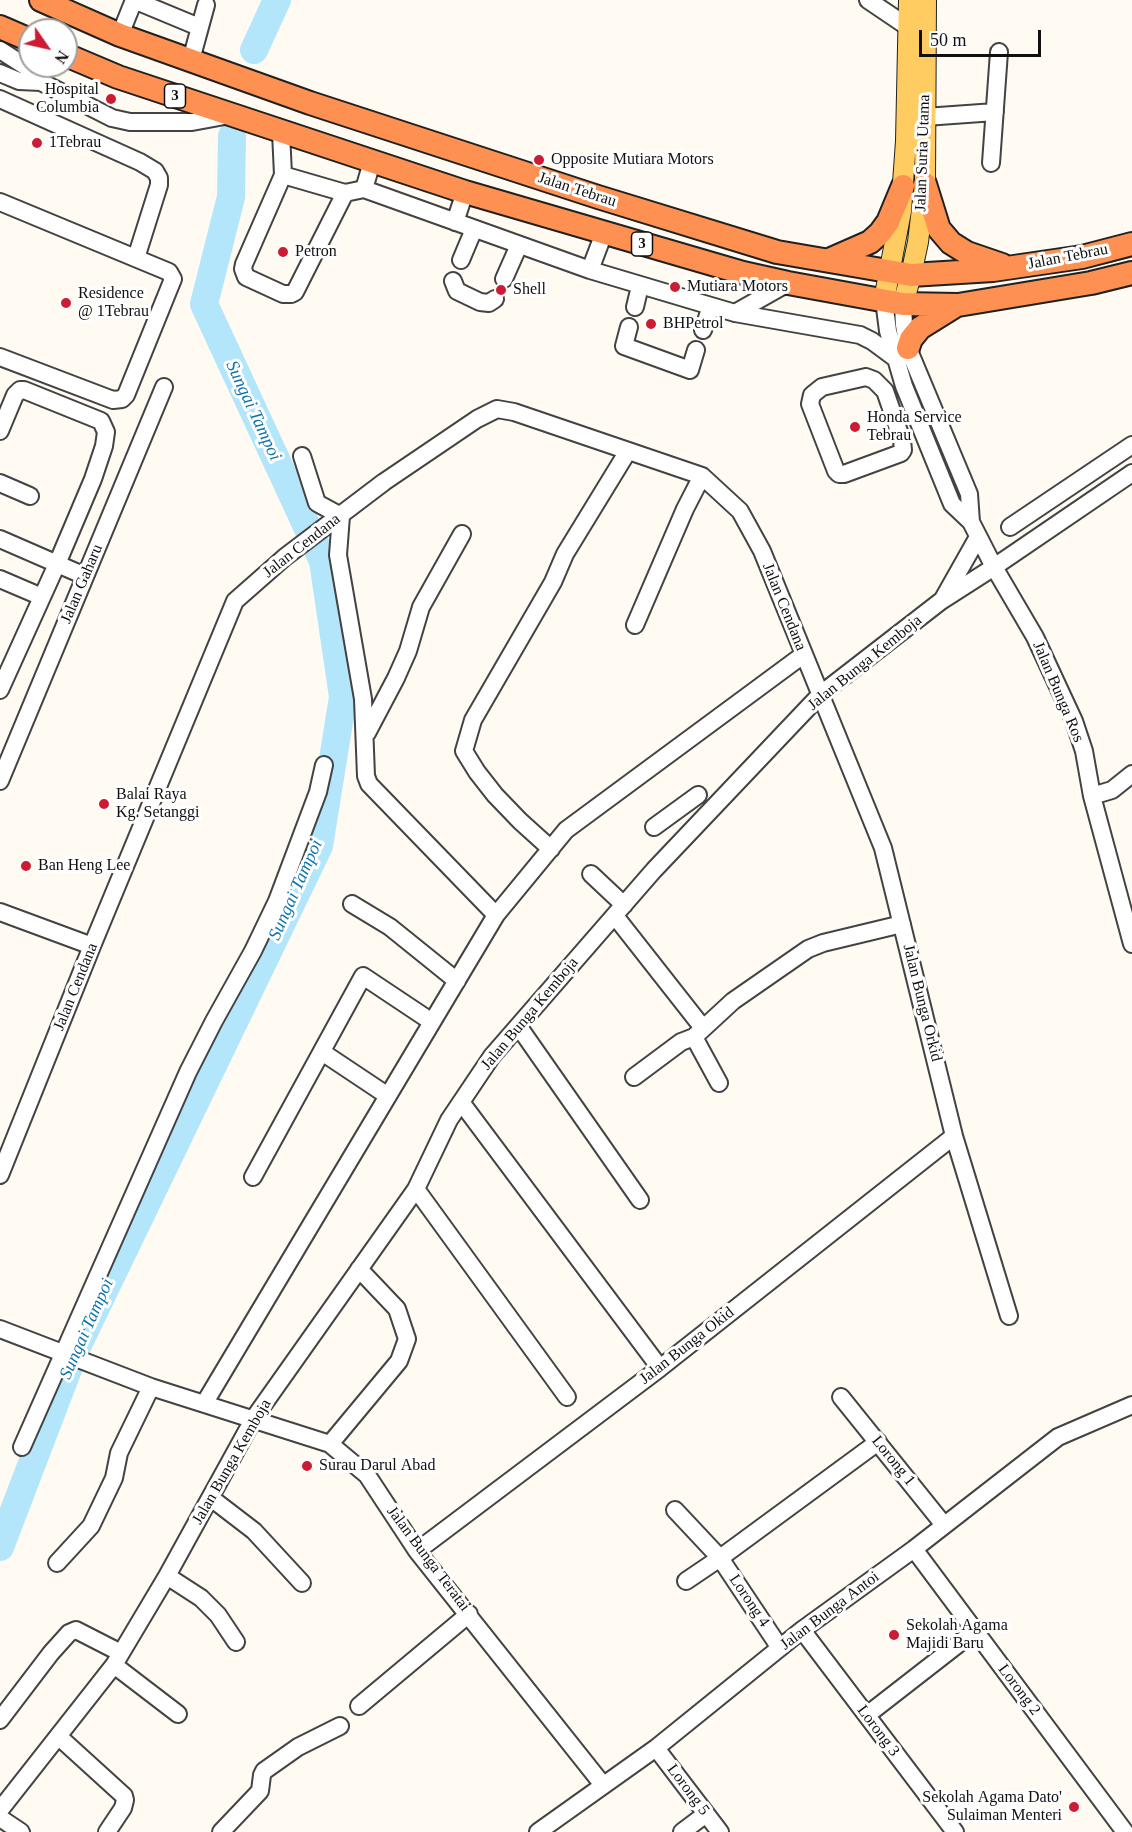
<!DOCTYPE html>
<html>
<head>
<meta charset="utf-8">
<style>
	body { margin:0 }
	#map { position:relative; width:1132px; height:1832px; overflow:hidden; background:#fffbf2; font-family:"Times New Roman",serif }
	canvas { display:block }
	.north { position:absolute; left:18px; top:18px; width:60px; height:60px; box-sizing:border-box; background:#fff; border:2px solid #9f9f9f; border-radius:50%; rotate:124deg; font-size:16px; font-weight:700; line-height:24px; text-align:center; color:#101010 }
	.north::after { content:''; display:block; margin:auto; width:21px; height:27px; background:#cc1c33; clip-path:polygon(50% 0,100% 100%,50% 72%,0 100%) }
	.scale { position:absolute; left:919px; top:30px; width:122px; height:27px; box-sizing:border-box; border:3px solid #101010; border-top:0; padding-left:8px; font-size:18px; line-height:21px; white-space:nowrap; color:#101010; -webkit-text-stroke:4px #fff; paint-order:stroke }
</style>
</head>
<body>
<div id="map">
<canvas width="1132" height="1832"></canvas>
<div class="north">N</div>
<div class="scale">50 m</div>
</div>
<script>
const ctx = document.querySelector('canvas').getContext('2d');
ctx.lineJoin = 'round';
function shape(rows) {
  const path = new Path2D();
  for (const r of rows) {
    path.moveTo(r[0], r[1]);
    for (let i = 2; i < r.length; i += 2) path.lineTo(r[i], r[i + 1]);
  }
  return path;
}
function trace(path, color, width, dash) {
  ctx.strokeStyle = color;
  ctx.lineWidth = width;
  ctx.lineCap = dash ? 'butt' : 'round';
  ctx.setLineDash(dash || []);
  ctx.stroke(path);
}
function label(font, color, halo, rows, align = 'center') {
  ctx.font = font + ' "Times New Roman",serif';
  ctx.lineWidth = 6;
  ctx.setLineDash([]);
  ctx.textBaseline = 'middle';
  ctx.strokeStyle = halo;
  ctx.fillStyle = color;
  for (const [text, x, y, turn = 0] of rows) {
    ctx.save();
    ctx.translate(x, y);
    ctx.rotate((+turn || 0) * Math.PI / 180);
    ctx.textAlign = isNaN(turn) ? turn : align;
    if (halo) ctx.strokeText(text, 0, 0);
    ctx.fillText(text, 0, 0);
    ctx.restore();
  }
}
const river = shape([
	[254,50,277,0],
	[0,1547,75,1351,319,846,343,697,323,561,204,304,231,197,232,136]
]);
const minor = shape([
	[134,0,199,27],
	[868,0,908,27],
	[120,35,134,0],
	[0,50,28,68,41,82,112,118,130,122,192,122,230,115],
	[191,60,206,5],
	[0,73,19,81,41,82],
	[0,99,140,162,155,171,159,178,159,185,136,258],
	[925,117,995,112],
	[281,132,283,175,244,264,243,269,246,277,283,294,291,294,295,292,345,193],
	[991,163,999,52],
	[283,175,345,193,364,189,590,270,711,306,735,313,860,335,872,341,895,358],
	[364,189,372,162],
	[0,202,169,272,173,279,126,395,122,399,113,400,0,357],
	[455,222,465,192],
	[461,260,474,229],
	[590,270,604,233],
	[504,279,519,245],
	[453,281,457,291,480,302,489,303,495,299],
	[884,300,888,331,904,386,952,504,971,522],
	[903,304,904,325,908,348,969,494,971,522,994,567,1035,637,1074,721,1084,751,1092,796,1132,944],
	[635,307,640,286],
	[735,313,788,283],
	[629,327,624,346,690,370,696,350],
	[703,330,711,306],
	[866,377,874,380,885,391,902,440,903,450,901,453,844,474,839,474,836,471,810,404,812,395,822,387,866,377],
	[0,431,15,395,20,390,24,390,101,421,106,432,104,446,93,479,57,564,0,690],
	[302,456,317,503,341,516,338,555,363,699,366,776,369,784,496,915],
	[0,483,30,496],
	[1010,527,1132,445],
	[0,539,85,576],
	[0,579,42,597],
	[943,599,978,537],
	[635,625,685,509,702,476],
	[367,733,396,678,408,651,421,607,462,534],
	[0,781,164,387],
	[1092,796,1112,790,1132,774],
	[654,827,698,795],
	[551,849,520,821,495,795,477,772,464,751,473,720,553,582,565,554,628,451],
	[591,874,624,905],
	[352,904,390,927,457,981],
	[0,912,92,946],
	[615,916,703,1028],
	[519,1027,640,1200],
	[322,1052,388,1096],
	[634,1077,681,1042,694,1037],
	[719,1083,694,1037,733,1001,808,949,823,943,902,924],
	[461,1102,660,1368],
	[0,1175,92,946,235,601,285,557,384,482,477,419,497,409,514,412,702,476,740,511,762,551,883,848,954,1136,1009,1316],
	[253,1177,363,976,432,1022],
	[416,1189,567,1397],
	[0,1329,151,1387,330,1444,367,1475,417,1551,603,1785],
	[841,1397,944,1525],
	[204,1404,496,915,566,830,803,655],
	[330,1444,399,1361,407,1339,397,1309,359,1269],
	[22,1447,188,1072,214,1021,253,951,277,901,318,792,324,765],
	[211,1498,254,1531,302,1583],
	[675,1510,720,1558,878,1442],
	[914,1549,1125,1832],
	[417,1551,660,1368,954,1136],
	[57,1563,91,1526,114,1478,119,1453,151,1387],
	[167,1576,201,1598,218,1615,236,1642],
	[686,1581,720,1558,780,1648],
	[802,1630,955,1832],
	[114,1665,178,1714],
	[359,1706,469,1614],
	[867,1715,975,1631],
	[0,1720,51,1653,69,1633,76,1630,121,1653],
	[58,1736,124,1796,125,1800,123,1808,107,1832],
	[656,1748,720,1832],
	[0,1810,114,1665,167,1576,254,1418,416,1189,449,1120,492,1056,654,870,821,694,941,601,994,567,1132,473],
	[0,1818,21,1832],
	[221,1832,260,1791,262,1775,264,1771,298,1747,340,1726],
	[538,1832,656,1748,802,1630,914,1549,1058,1437,1132,1405],
	[682,1832,706,1814]
]);
const major = shape([
	[884,300,901,211,906,141,909,0],
	[903,304,911,275,918,242,925,184,926,0]
]);
const highway = shape([
	[41,0,120,35,310,103,598,197,777,252,911,275,993,270,1082,257,1132,244],
	[0,27,30,40],
	[66,55,118,77,465,192,743,273,788,283,903,304,958,305,1091,283,1132,273],
	[925,184,939,229,951,243,967,253,1002,265],
	[829,260,870,242,880,233,888,222,903,186],
	[908,348,911,339,920,328,957,305]
]);
const markers = [
	[111,99,6,"#cc1c33"],
	[37,143,6,"#cc1c33"],
	[539,160,6,"#cc1c33"],
	[283,252,6,"#cc1c33"],
	[675,287,6,"#cc1c33"],
	[501,290,6,"#cc1c33"],
	[66,303,6,"#cc1c33"],
	[651,324,6,"#cc1c33"],
	[855,427,6,"#cc1c33"],
	[104,804,6,"#cc1c33"],
	[26,866,6,"#cc1c33"],
	[307,1466,6,"#cc1c33"],
	[894,1635,6,"#cc1c33"],
	[1074,1807,6,"#cc1c33"]
];
const shields = [
	[175,96,21],
	[642,244,21]
];
const shieldNames = [
	["3",175,96],
	["3",642,244]
];
const poiNames = [
	["Hospital",99,90,"right"],
	["Columbia",99,108,"right"],
	["1Tebrau",49,143],
	["Opposite Mutiara Motors",551,160],
	["Petron",295,252],
	["Mutiara Motors",687,287],
	["Shell",513,290],
	["Residence",78,294],
	["@ 1Tebrau",78,312],
	["BHPetrol",663,324],
	["Honda Service",867,418],
	["Tebrau",867,436],
	["Balai Raya",116,795],
	["Kg. Setanggi",116,813],
	["Ban Heng Lee",38,866],
	["Surau Darul Abad",319,1466],
	["Sekolah Agama",906,1626],
	["Majidi Baru",906,1644],
	["Sekolah Agama Dato'",1062,1798,"right"],
	["Sulaiman Menteri",1062,1816,"right"]
];
const streetNames = [
	["Jalan Suria Utama",923,153,-88],
	["Jalan Tebrau",577,190,18],
	["Jalan Tebrau",1068,257,-11],
	["Jalan Cendana",302,546,-38],
	["Jalan Gaharu",82,584,-67],
	["Jalan Cendana",784,607,68],
	["Jalan Bunga Kemboja",865,663,-39],
	["Jalan Bunga Ros",1058,692,67],
	["Jalan Cendana",76,987,-68],
	["Jalan Bunga Orkid",922,1003,76],
	["Jalan Bunga Kemboja",530,1014,-50],
	["Jalan Bunga Okid",687,1346,-38],
	["Lorong 1",893,1461,51],
	["Jalan Bunga Kemboja",232,1462,-60],
	["Jalan Bunga Teratai",428,1559,53],
	["Lorong 4",749,1601,56],
	["Jalan Bunga Antoi",830,1611,-37],
	["Lorong 2",1019,1690,53],
	["Lorong 3",878,1731,53],
	["Lorong 5",688,1790,53]
];
const waterNames = [
	["Sungai Tampoi",253,411,65],
	["Sungai Tampoi",296,890,-66],
	["Sungai Tampoi",87,1329,-66]
];
trace(river, '#b3e6fb', 28);
trace(minor, '#434343', 20);
trace(major, '#212121', 22);
trace(highway, '#212121', 26);
trace(minor, '#fff', 16);
trace(major, '#ffcc62', 20);
trace(highway, '#fe9151', 22);
for (const [x, y, r, color] of markers) {
  const dot = new Path2D();
  dot.arc(x, y, r, 0, 2 * Math.PI);
  ctx.fillStyle = color;
  ctx.fill(dot);
  trace(dot, '#fff', 2);
}
for (const [x, y, w] of shields) {
  const box = new Path2D();
  box.roundRect(x - w / 2, y - 12, w, 24, 4.5);
  ctx.fillStyle = '#fff';
  ctx.fill(box);
  trace(box, '#101010', 1.5);
}
label('bold 15px', '#101010', null, shieldNames);
label('16px', '#101010', '#fff', poiNames, 'left');
label('16px', '#101010', '#fff', streetNames);
label('italic 18px', '#0e75ac', '#fff', waterNames);
</script>
</body>
</html>
